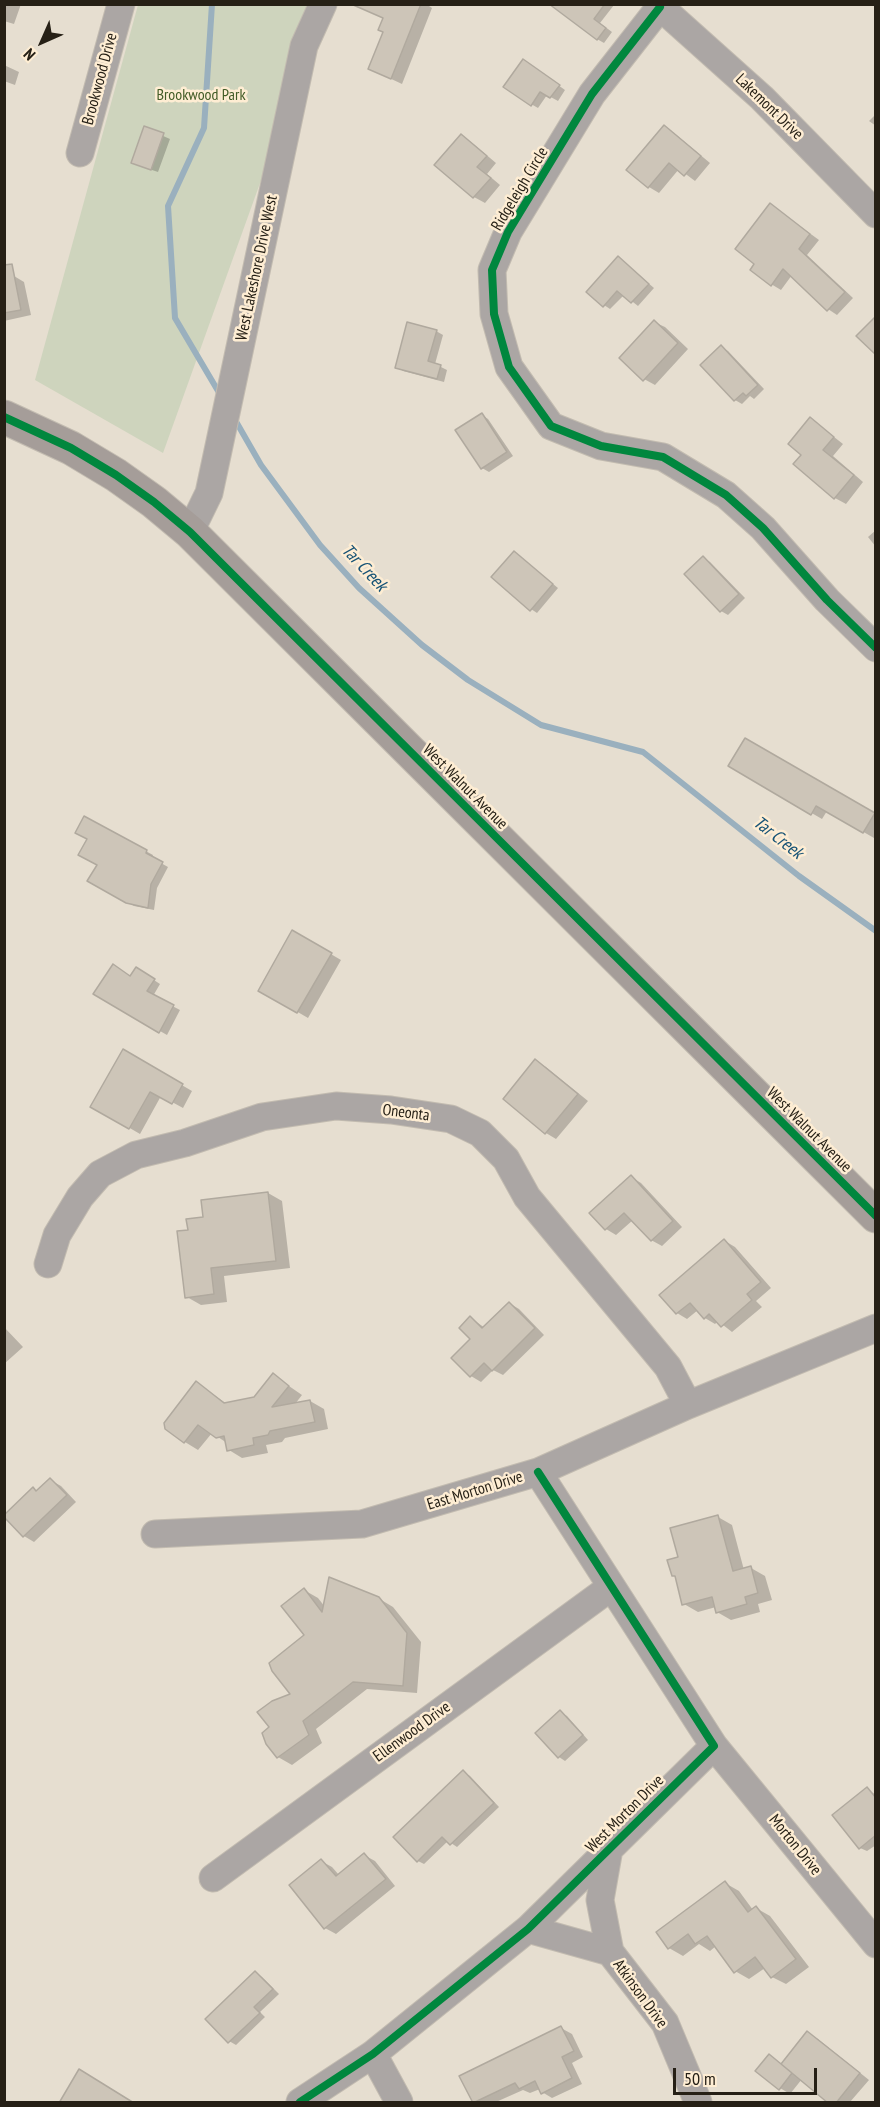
<!DOCTYPE html>
<html>
<head>
<meta charset="utf-8">
<style>
	body { margin:0 }
	#map { position:relative; width:880px; height:2107px; overflow:hidden; background:#e6ded0; font-family:"PT Sans Narrow",sans-serif }
	canvas { display:block }
	.frame { position:absolute; inset:0; border:6px solid #262016; pointer-events:none }
	.north { position:absolute; left:12px; top:12px; width:60px; height:60px; -webkit-text-stroke:4px #feedd3; paint-order:stroke; rotate:225deg; font-size:16px; font-weight:700; line-height:24px; text-align:center; color:#262016 }
	.north::after { content:''; display:block; margin:auto; width:21px; height:27px; background:#262016; clip-path:polygon(50% 0,100% 100%,50% 72%,0 100%) }
	.scale { position:absolute; left:673px; top:2068px; width:144px; height:27px; box-sizing:border-box; border:3px solid #262016; border-top:0; padding-left:8px; font-size:18px; line-height:21px; white-space:nowrap; color:#262016; -webkit-text-stroke:4px #feedd3; paint-order:stroke }
</style>
</head>
<body>
<div id="map">
<canvas width="880" height="2107"></canvas>
<div class="frame"></div>
<div class="north">N</div>
<div class="scale">50 m</div>
</div>
<script>
const ctx = document.querySelector('canvas').getContext('2d');
ctx.lineJoin = 'round';
function fill(path, color) {
  ctx.fillStyle = color;
  ctx.fill(path, 'evenodd');
}
function shape(rows) {
  const path = new Path2D();
  for (const r of rows) {
    path.moveTo(r[0], r[1]);
    for (let i = 2; i < r.length; i += 2) path.lineTo(r[i], r[i + 1]);
  }
  return path;
}
function trace(path, color, width, dash) {
  ctx.strokeStyle = color;
  ctx.lineWidth = width;
  ctx.lineCap = dash ? 'butt' : 'round';
  ctx.setLineDash(dash || []);
  ctx.stroke(path);
}
function label(font, color, halo, rows, align = 'center') {
  ctx.font = font + ' "PT Sans Narrow",sans-serif';
  ctx.lineWidth = 5;
  ctx.setLineDash([]);
  ctx.textBaseline = 'middle';
  ctx.strokeStyle = halo;
  ctx.fillStyle = color;
  for (const [text, x, y, turn = 0] of rows) {
    ctx.save();
    ctx.translate(x, y);
    ctx.rotate((+turn || 0) * Math.PI / 180);
    ctx.textAlign = isNaN(turn) ? turn : align;
    if (halo) ctx.strokeText(text, 0, 0);
    ctx.fillText(text, 0, 0);
    ctx.restore();
  }
}
const green = shape([
	[138,5,324,5,163,453,35,380]
]);
const shadow = shape([
	[4,4,21,4,14,24,4,21],
	[378,4,426,4,432,8,402,84,370,69,385,32,384,18,374,13],
	[564,4,612,4,614,5,600,23,612,32,604,43,597,39],
	[4,65,19,72,15,85,4,81],
	[530,65,565,90,558,101,547,95,538,108,531,104],
	[876,114,876,126,869,121],
	[664,127,674,133,710,163,695,181,679,169,659,193,649,187],
	[145,128,170,139,158,172,140,166],
	[461,136,471,142,496,163,487,174,500,185,485,203,474,197,437,165],
	[771,205,819,240,807,255,853,298,837,315,828,309,792,275,781,290,771,284,756,263],
	[619,258,654,288,638,306,624,295,610,309,604,305],
	[14,276,24,282,31,315,4,321,4,278],
	[654,322,665,327,688,349,655,385,644,379],
	[436,331,443,335,435,364,447,370,444,382,403,371,397,367],
	[721,347,728,351,764,389,754,399,750,396,742,404,735,400],
	[482,415,488,419,513,456,489,472,482,468],
	[811,419,843,444,833,456,863,482,846,504,835,498,795,464,803,455],
	[876,530,876,547,868,537],
	[515,553,558,588,537,613,531,609],
	[703,558,710,562,745,598,728,615,721,611],
	[746,740,876,815,876,835,874,838,827,811,822,819,730,766],
	[85,818,153,855,152,858,168,867,157,888,154,910,134,906,89,881,99,864,89,839],
	[293,932,341,960,308,1018,260,990],
	[137,969,160,984,153,996,180,1010,167,1035,95,994,131,977],
	[123,1051,192,1091,183,1108,161,1096,140,1134,92,1106],
	[536,1061,546,1067,588,1101,556,1139,546,1133,505,1099],
	[631,1177,641,1183,682,1227,662,1246,651,1240,633,1220,616,1235,606,1229],
	[268,1193,282,1201,290,1268,224,1276,227,1302,201,1305,187,1297,189,1232,205,1218],
	[725,1241,735,1247,771,1288,756,1301,762,1307,732,1332,718,1321,715,1324,705,1318,698,1310,687,1319,677,1313],
	[509,1303,519,1309,544,1335,503,1375,493,1370,481,1382,471,1376,471,1318,485,1328],
	[4,1327,23,1347,4,1364],
	[273,1375,302,1395,295,1404,310,1401,324,1409,328,1429,285,1438,282,1442,266,1445,268,1453,242,1458,229,1450,227,1443,212,1433,198,1450,185,1442,197,1383,227,1404,255,1399],
	[50,1480,61,1486,76,1502,34,1542,24,1536,33,1489,38,1492],
	[718,1517,732,1525,744,1570,751,1568,765,1576,772,1600,758,1604,760,1612,731,1620,717,1612,716,1607,698,1612,684,1604,677,1578,673,1575,680,1558],
	[304,1590,318,1598,325,1607,378,1598,393,1607,421,1642,417,1693,367,1689,316,1729,322,1743,292,1765,278,1757,271,1727,293,1694,306,1636],
	[560,1712,567,1716,588,1740,565,1761,559,1757],
	[463,1772,470,1776,499,1807,457,1847,448,1841,424,1864,418,1861],
	[867,1789,876,1795,876,1845,867,1851,860,1848],
	[364,1855,375,1861,395,1886,336,1934,325,1928,291,1886,321,1861,332,1867,339,1875],
	[725,1883,739,1891,753,1910,756,1908,770,1916,809,1967,786,1984,772,1977,765,1968,749,1979,735,1971,716,1946,710,1951,699,1944,683,1956,669,1948],
	[256,1973,262,1977,279,1994,260,2012,265,2017,236,2045,229,2041],
	[561,2028,572,2034,583,2057,572,2063,582,2084,552,2098,542,2092,540,2089,530,2093,523,2090,496,2102,474,2102],
	[808,2033,818,2039,869,2080,850,2102,831,2102,802,2079,790,2094,780,2088,769,2056,782,2065]
]);
const stream = shape([
	[212,4,204,128,168,206,175,318,221,396],
	[234,418,261,465,320,545,359,588,422,645,468,680,541,725,643,752,799,876,876,931]
]);
const building = shape([
	[351,4,421,4,391,79,368,69,383,32,378,30,383,18,351,4],
	[549,4,605,4,594,19,606,28,597,40,549,4],
	[523,59,560,85,550,98,540,92,531,106,503,87,523,59],
	[664,125,701,156,684,176,669,163,648,188,626,170,664,125],
	[144,126,164,133,151,170,131,163,144,126],
	[461,134,487,156,477,167,491,178,473,198,434,165,461,134],
	[770,203,810,234,799,249,845,292,827,311,783,269,771,286,750,270,754,264,735,249,770,203],
	[618,256,649,284,631,303,617,291,603,307,586,292,618,256],
	[12,264,21,310,4,313,4,265,12,264],
	[876,316,876,355,856,336,876,316],
	[654,320,678,343,643,381,619,358,654,320],
	[407,322,437,330,428,361,441,365,437,379,395,368,407,322],
	[721,345,758,385,746,396,743,393,734,401,700,365,721,345],
	[482,413,507,452,481,469,455,430,482,413],
	[810,417,834,437,823,450,854,475,834,499,793,464,801,455,788,444,810,417],
	[514,551,553,584,530,611,491,577,514,551],
	[703,556,739,594,720,612,684,574,703,556],
	[745,738,875,813,863,833,816,806,811,815,728,766,745,738],
	[84,816,147,850,146,853,163,862,151,884,148,908,126,903,87,881,97,865,78,855,87,839,75,833,84,816],
	[292,930,332,953,297,1013,258,991,292,930],
	[113,964,130,976,136,967,155,979,147,991,174,1005,159,1033,93,994,113,964],
	[123,1049,183,1084,172,1104,150,1092,129,1129,90,1107,123,1049],
	[535,1059,578,1094,545,1134,503,1099,535,1059],
	[631,1175,673,1221,651,1241,624,1213,605,1230,589,1213,631,1175],
	[268,1192,276,1261,211,1268,214,1294,185,1298,177,1231,188,1230,186,1219,203,1217,201,1200,268,1192],
	[724,1239,761,1282,747,1294,752,1300,721,1327,709,1314,704,1319,690,1303,676,1314,659,1295,724,1239],
	[509,1302,535,1328,492,1371,484,1363,470,1377,451,1358,470,1339,459,1328,470,1316,482,1328,509,1302],
	[273,1373,289,1386,272,1407,310,1400,315,1422,270,1431,268,1435,253,1438,254,1445,227,1451,224,1436,216,1438,198,1425,184,1443,165,1429,164,1423,196,1381,224,1403,254,1397,273,1373],
	[50,1478,67,1495,23,1537,4,1517,4,1515,33,1487,36,1491,50,1478],
	[718,1515,733,1571,751,1566,758,1593,745,1597,747,1604,716,1613,712,1597,682,1605,675,1576,672,1576,667,1560,678,1557,670,1528,718,1515],
	[329,1577,379,1597,407,1633,403,1686,353,1682,303,1721,309,1735,277,1758,266,1744,262,1733,269,1727,257,1712,272,1701,290,1694,272,1671,269,1663,304,1635,281,1606,304,1588,322,1612,329,1577],
	[560,1710,583,1735,558,1758,535,1733,560,1710],
	[463,1770,494,1803,450,1845,442,1837,417,1862,393,1837,463,1770],
	[867,1787,876,1798,876,1835,859,1849,832,1815,867,1787],
	[364,1853,386,1879,324,1929,289,1885,321,1859,336,1876,364,1853],
	[725,1881,748,1912,756,1906,796,1959,771,1978,755,1957,734,1973,707,1936,695,1944,688,1934,668,1949,656,1932,725,1881],
	[255,1971,273,1989,254,2007,260,2013,228,2043,205,2019,255,1971],
	[561,2026,574,2051,562,2057,572,2078,541,2094,535,2081,519,2089,515,2083,473,2103,459,2076,561,2026],
	[807,2031,860,2073,836,2103,828,2103,781,2064,807,2031],
	[769,2054,792,2073,779,2090,755,2071,769,2054],
	[79,2069,134,2103,59,2103,79,2069]
]);
const minor = shape([
	[657,4,762,98,876,214],
	[660,7,592,94,508,232,492,270,494,314,509,367,551,426,601,446,663,457,726,495,763,528,827,600,876,648],
	[80,153,121,4],
	[190,532,209,493,304,46,323,4],
	[48,1264,57,1235,80,1197,100,1174,136,1155,185,1143,262,1117,336,1106,391,1110,451,1119,480,1133,506,1159,527,1197,668,1367,688,1405],
	[155,1534,362,1524,538,1472,688,1405,876,1328],
	[714,1746,876,1944],
	[609,1849,600,1900,610,1952],
	[213,1878,611,1587],
	[528,1929,610,1952,665,2023,698,2102],
	[373,2054,399,2102],
	[300,2102,373,2054,528,1929,714,1746,538,1472]
]);
const major = shape([
	[4,417,71,448,116,475,154,502,190,532,876,1216]
]);
const cycleway = shape([
	[660,7,592,94,508,232,492,270,494,314,509,367,551,426,601,446,663,457,726,495,763,528,827,600,876,648],
	[4,417,71,448,116,475,154,502,190,532,876,1216],
	[300,2102,373,2054,528,1929,714,1746,538,1472]
]);
const streetNames = [
	["Brookwood Drive",100,79,-75],
	["Lakemont Drive",769,107,44],
	["Ridgeleigh Circle",520,189,-59],
	["West Lakeshore Drive West",257,268,-78],
	["West Walnut Avenue",465,787,45],
	["Oneonta",406,1113,7],
	["West Walnut Avenue",809,1130,45],
	["East Morton Drive",475,1491,-17],
	["Ellenwood Drive",412,1732,-36],
	["West Morton Drive",625,1814,-45],
	["Morton Drive",795,1845,51],
	["Atkinson Drive",640,1994,54]
];
const parkNames = [
	["Brookwood Park",201,95]
];
const waterNames = [
	["Tar Creek",364,568,47],
	["Tar Creek",778,838,38]
];
fill(green, '#ced4bd');
fill(shadow, '#0003');
trace(stream, '#9ab0be', 6);
fill(building, '#cdc5b8');
trace(building, '#b0a99e', 1.5);
trace(minor, '#c2bbb0', 29);
trace(major, '#c2bbb0', 35);
trace(minor, '#aba6a4', 27);
trace(major, '#a59d99', 33);
trace(cycleway, '#00873e', 8);
label('16px', '#262016', '#feedd3', streetNames);
label('16px', '#425c27', '#feedd3', parkNames);
label('italic 18px', '#175376', '#feedd3', waterNames);
</script>
</body>
</html>
